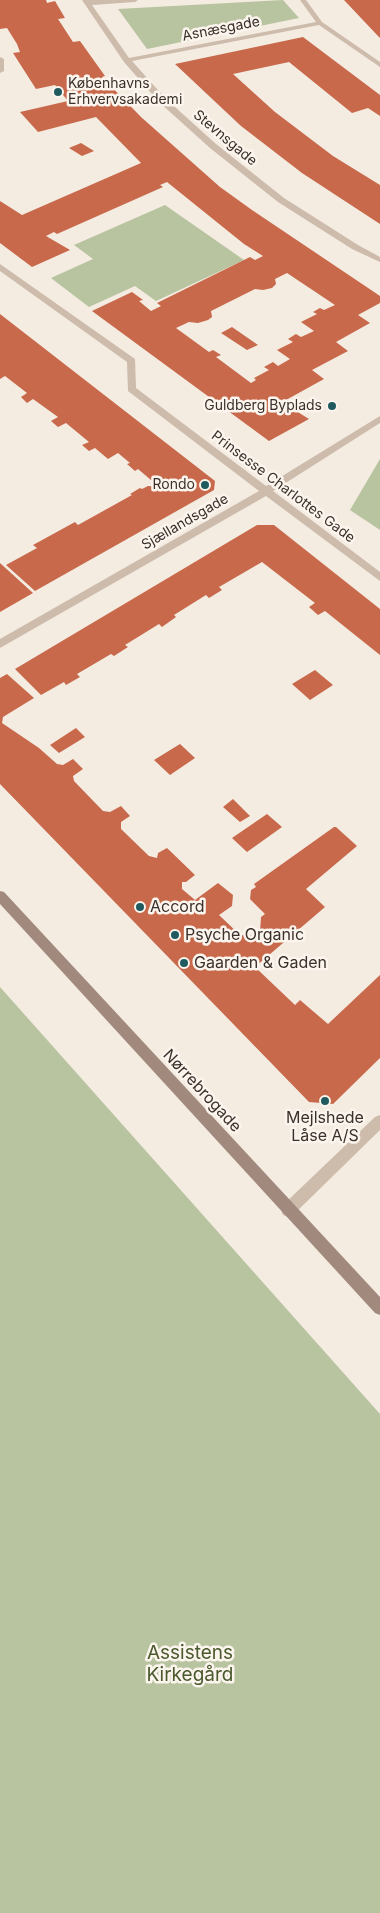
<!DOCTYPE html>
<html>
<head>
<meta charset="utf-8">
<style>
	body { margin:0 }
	canvas { display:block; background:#f4ebe1 }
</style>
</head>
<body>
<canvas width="380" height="1913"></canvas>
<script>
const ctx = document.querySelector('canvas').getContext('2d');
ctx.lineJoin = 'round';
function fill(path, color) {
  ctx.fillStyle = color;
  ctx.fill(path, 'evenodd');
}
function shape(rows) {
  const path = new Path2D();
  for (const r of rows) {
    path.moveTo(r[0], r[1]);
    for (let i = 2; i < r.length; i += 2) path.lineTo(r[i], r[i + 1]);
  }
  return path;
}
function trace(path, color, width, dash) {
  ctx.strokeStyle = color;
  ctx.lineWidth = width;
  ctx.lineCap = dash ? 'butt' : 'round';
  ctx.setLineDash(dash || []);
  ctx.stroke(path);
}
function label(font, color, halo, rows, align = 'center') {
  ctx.font = font + ' Inter,sans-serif';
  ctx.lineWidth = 5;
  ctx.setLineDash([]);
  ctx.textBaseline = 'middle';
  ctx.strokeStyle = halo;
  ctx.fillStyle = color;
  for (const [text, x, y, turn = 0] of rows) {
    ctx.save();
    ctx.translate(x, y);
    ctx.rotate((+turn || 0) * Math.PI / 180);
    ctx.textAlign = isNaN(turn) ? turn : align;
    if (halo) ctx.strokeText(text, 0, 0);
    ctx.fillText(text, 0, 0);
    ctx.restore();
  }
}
const green = shape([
	[283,0,299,18,147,49,118,9],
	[165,205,244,260,156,301,135,286,89,307,51,278,93,259,74,245],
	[380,459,380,530,350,510],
	[0,987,380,1414,380,1913,0,1913]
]);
const building = shape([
	[0,0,46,0,47,3,55,1,65,18,58,19,73,42,80,41,105,76,102,77,141,117,220,187,252,210,380,296,380,303,358,315,370,323,336,342,348,351,312,370,324,379,286,400,284,399,278,402,293,412,296,411,309,419,269,441,92,311,132,292,143,300,139,301,151,311,161,306,157,303,250,257,255,260,263,256,244,244,167,182,160,185,163,187,57,234,54,232,46,236,70,250,32,267,0,243,0,201,22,215,141,163,96,117,38,132,20,112,68,101,55,85,36,89,13,53,20,52,17,44,7,28,0,29],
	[287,273,335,305,324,310,320,308,313,312,317,314,301,322,314,331,301,337,296,334,288,339,293,342,277,350,290,359,278,366,273,362,264,367,269,370,254,378,256,380,251,383,216,357,221,355,213,350,209,352,176,328,189,322,198,323,208,320,212,317,211,311,255,289,263,290,272,288,276,284,275,279],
	[344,0,380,0,380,38,378,36],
	[303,37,380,95,380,116,368,108,352,113,289,62,233,74,275,112,333,156,380,185,380,224,302,173,241,126,175,64],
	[81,143,94,151,82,156,69,148],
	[0,314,215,481,214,490,35,591,6,565,37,548,33,545,75,522,78,525,132,495,130,494,140,488,142,489,148,486,162,487,162,483,158,480,151,480,138,469,135,471,127,464,130,463,118,453,108,459,95,448,89,451,82,445,89,442,66,423,58,427,51,421,58,417,33,399,27,403,21,397,27,393,5,376,0,379],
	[232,327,258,345,247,350,221,333],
	[257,525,274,525,380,609,380,655,325,611,318,615,309,607,315,603,262,562,219,587,222,590,209,598,206,595,174,615,176,617,162,627,159,624,125,645,128,647,114,656,111,654,77,674,80,677,66,685,64,682,41,695,15,669],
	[0,563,33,593,0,612],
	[315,670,333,685,310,700,292,684],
	[7,674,34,698,3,717,2,723,39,748,57,764,63,765,73,759,83,769,73,776,74,781,103,811,110,812,121,806,130,816,121,822,121,829,149,856,157,858,158,853,167,848,195,875,186,882,182,882,182,889,195,900,218,883,233,895,232,906,219,915,240,935,254,936,260,932,261,917,265,914,250,899,251,890,256,887,254,884,334,827,336,827,357,846,306,889,325,907,255,967,295,1005,300,1000,328,1024,380,975,380,1058,333,1104,309,1102,0,784,0,678],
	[76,728,85,737,59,753,50,745],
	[180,744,195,758,170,775,154,760],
	[233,799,250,816,240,822,223,807],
	[267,814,282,827,247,852,232,838]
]);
const lane = shape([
	[0,57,4,59,4,71,0,73,0,57]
]);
const street = shape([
	[82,0,138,0,135,2,92,5,129,58,316,22,300,0,306,0,322,22,380,62,380,67,319,25,132,61,165,98,216,144,284,198,358,245,380,257,380,262,352,249,278,202,210,148,159,102,124,62,82,0],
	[0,264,135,359,136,388,266,486,380,416,380,423,273,491,380,572,380,581,266,496,0,648,0,639,259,491,128,391,127,362,0,271,0,264],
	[380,1115,380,1130,293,1215,288,1217,283,1215,281,1210,283,1205,375,1117,380,1115]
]);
const secondary = shape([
	[0,891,4,892,380,1297,380,1315,375,1313,0,904,0,891]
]);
const markers = [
	[58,92,5,"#1f5a5e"],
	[332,406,5,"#1f5a5e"],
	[205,485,5,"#1f5a5e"],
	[140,907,5,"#1f5a5e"],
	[175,935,5,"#1f5a5e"],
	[184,963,5,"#1f5a5e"],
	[325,1101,5,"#1f5a5e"]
];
const farStreetnames = [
	["Asnæsgade",221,29,-11],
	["Stevnsgade",225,138,40],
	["Prinsesse Charlottes Gade",283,487,37],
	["Sjællandsgade",185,522,-30]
];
const farPoinames = [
	["Københavns",68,84,"left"],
	["Erhvervsakademi",68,100,"left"],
	["Guldberg Byplads",322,406],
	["Rondo",195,485]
];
const poiNames = [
	["Accord",150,907],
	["Psyche Organic",185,935],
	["Gaarden & Gaden",194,963],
	["Mejlshede",325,1118,"center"],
	["Låse A/S",325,1136,"center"]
];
const streetNames = [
	["Nørrebrogade",202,1091,47]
];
const nearParknames = [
	["Assistens",190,1653],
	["Kirkegård",190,1675]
];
fill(green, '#b8c4a0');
fill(building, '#c8694b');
fill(lane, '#cdbbac');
fill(street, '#cdbbac');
fill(secondary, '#a18a7d');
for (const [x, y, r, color] of markers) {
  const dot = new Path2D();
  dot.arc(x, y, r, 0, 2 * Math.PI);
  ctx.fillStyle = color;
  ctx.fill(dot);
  trace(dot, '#fbf5ee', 2);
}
label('14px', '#3b302b', '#fbf5ee', farStreetnames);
label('14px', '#3b302b', '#fbf5ee', farPoinames, 'right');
label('16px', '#3b302b', '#fbf5ee', poiNames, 'left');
label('16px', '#3b302b', '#fbf5ee', streetNames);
label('19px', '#4a5a2e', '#fbf5ee', nearParknames);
</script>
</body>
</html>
